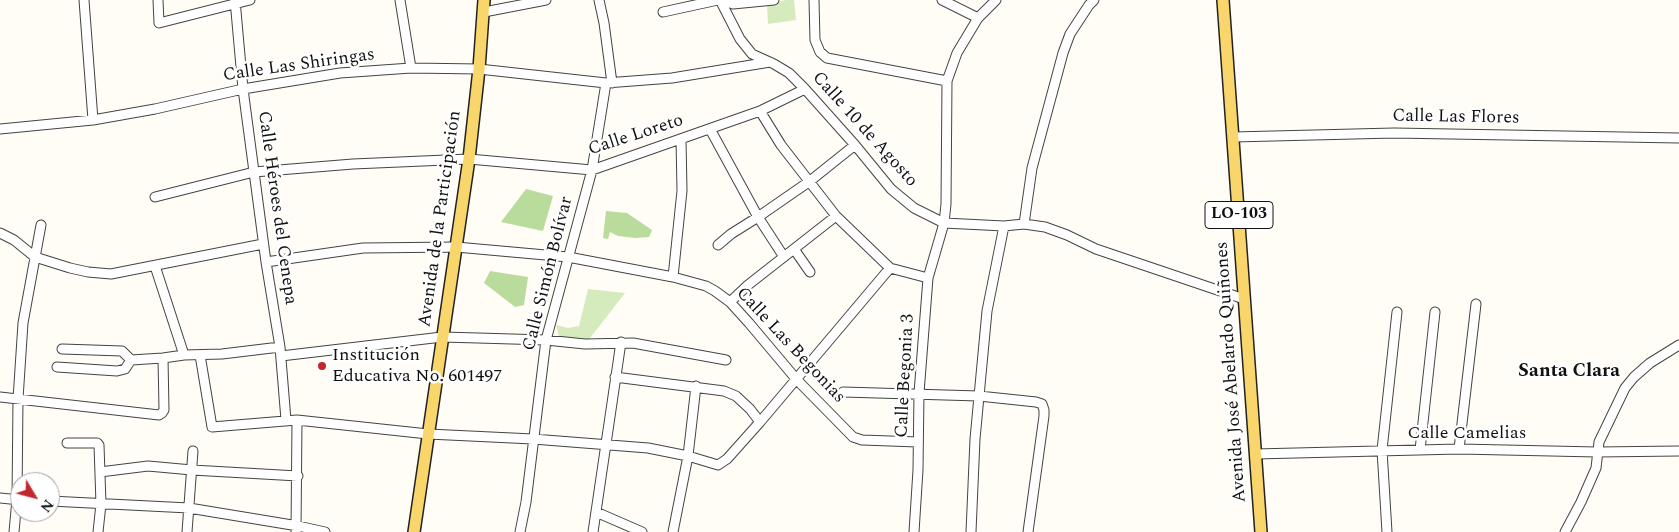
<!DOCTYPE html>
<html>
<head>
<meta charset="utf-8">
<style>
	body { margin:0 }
	#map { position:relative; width:1679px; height:532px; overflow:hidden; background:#fffdf5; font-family:Spectral,serif }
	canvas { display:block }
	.north { position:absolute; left:10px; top:472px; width:50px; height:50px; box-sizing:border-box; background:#fff; border:1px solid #a0a0a0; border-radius:50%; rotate:127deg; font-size:14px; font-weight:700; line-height:20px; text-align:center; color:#111 }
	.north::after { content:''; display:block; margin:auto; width:18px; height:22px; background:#c4262e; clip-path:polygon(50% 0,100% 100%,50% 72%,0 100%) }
</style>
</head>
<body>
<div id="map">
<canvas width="1679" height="532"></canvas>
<div class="north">N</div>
</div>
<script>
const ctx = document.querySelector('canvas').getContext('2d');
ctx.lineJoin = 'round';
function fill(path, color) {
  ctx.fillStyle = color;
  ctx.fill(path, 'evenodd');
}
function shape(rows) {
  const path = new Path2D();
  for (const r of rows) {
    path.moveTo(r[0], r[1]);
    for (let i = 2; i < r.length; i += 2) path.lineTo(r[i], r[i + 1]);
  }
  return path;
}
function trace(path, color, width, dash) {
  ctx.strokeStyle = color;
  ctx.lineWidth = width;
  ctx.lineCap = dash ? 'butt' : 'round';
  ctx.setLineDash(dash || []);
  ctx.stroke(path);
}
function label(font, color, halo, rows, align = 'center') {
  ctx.font = font + ' Spectral,serif';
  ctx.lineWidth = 5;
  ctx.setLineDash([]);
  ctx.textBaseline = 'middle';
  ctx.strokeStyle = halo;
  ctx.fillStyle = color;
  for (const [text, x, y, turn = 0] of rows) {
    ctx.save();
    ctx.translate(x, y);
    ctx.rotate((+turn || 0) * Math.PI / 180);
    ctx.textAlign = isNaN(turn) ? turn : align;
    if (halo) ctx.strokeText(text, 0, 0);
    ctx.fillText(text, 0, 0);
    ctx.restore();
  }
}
const green = shape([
	[786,0,794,0,796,20,768,24,767,4],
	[588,289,625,293,587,342,559,337,556,325,568,328,579,326]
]);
const forest = shape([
	[526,189,553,196,543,231,501,222],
	[606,211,627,213,652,230,649,237,635,238,618,236,610,232,608,239,603,238],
	[490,271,528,277,524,305,515,307,484,283]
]);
const minor = shape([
	[84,0,93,120],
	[158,0,159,23,250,0],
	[235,0,243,89,266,262,280,347,286,420],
	[400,0,411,68],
	[599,0,604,23,612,83],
	[720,0,740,39,752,54,774,64,789,73,805,89,855,145,891,189,914,208,944,223,1004,226,1024,224,1045,227,1067,235,1096,249,1244,299],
	[721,0,733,4,774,0],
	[814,0,815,40,820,52,827,58,947,81],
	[942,0,978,18],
	[484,12,546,0],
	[663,12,718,0],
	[760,111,781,145,836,216,890,268,928,278],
	[0,129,93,120,155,109,243,89,340,73,411,68,479,69,606,83,672,78,770,62],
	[710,129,758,217,784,257],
	[1233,137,1394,133,1679,138],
	[155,197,254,172,353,164,469,159,592,170,760,111,805,89],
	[1024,224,1032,168,1063,53,1070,34,1089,5,1094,0],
	[0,233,14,240,35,257,70,268,88,272,111,274,263,244],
	[718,245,731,234,758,217,810,181,855,145],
	[794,249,810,272],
	[266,262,363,248,456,247,568,257,673,277,706,286,715,291,730,302,749,323,797,380,853,437,862,440,918,442],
	[155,266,184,355],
	[673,277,682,191,681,139],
	[730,302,748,285,836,216],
	[62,349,122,351,131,360,163,358,184,355,222,354,280,347],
	[200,355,212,427,297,420,428,434,533,439,648,448,688,456,718,465,727,459,760,422,890,268],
	[281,356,442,337,478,338,546,340,585,344,633,343,726,360],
	[57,367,117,371,125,369,131,360],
	[615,377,724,391,736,396,750,409,760,422],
	[843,392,979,396,1036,402,1042,404,1044,410,1044,416,1028,532],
	[0,397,159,415,162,413,164,410,163,358],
	[67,443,97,443,99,445,101,504,98,532],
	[1459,449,1476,304],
	[1420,450,1435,312],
	[1255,454,1459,449,1597,452,1679,451],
	[100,472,148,466,192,470,298,476],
	[0,498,20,500],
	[50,501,189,508,298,526,325,532],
	[596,512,642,532],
	[14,532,17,499,18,399,23,323,41,225],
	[187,532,193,451],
	[296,532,297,420],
	[520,532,526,502,546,340,592,170,606,83],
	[593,532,621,342],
	[673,532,688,456,696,386],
	[914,532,918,470,919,393,928,278,944,223,946,204,947,81,957,53,978,18,996,0],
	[971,532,975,439,987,311,1004,226],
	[1387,532,1382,450,1397,312],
	[1565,532,1581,502,1596,468,1599,442,1625,388,1634,377,1650,363,1679,345]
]);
const major = shape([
	[1223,0,1261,532],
	[414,532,469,159,479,69,484,0]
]);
const markers = [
	[322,366,5,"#c4262e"]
];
const shields = [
	[1239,215,68]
];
const shieldNames = [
	["LO-103",1239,215]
];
const streetNames = [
	["Calle Las Shiringas",299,66,-8],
	["Calle Las Flores",1456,118,1],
	["Calle 10 de Agosto",864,130,48],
	["Calle Loreto",636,136,-18],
	["Calle Héroes del Cenepa",276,208,82],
	["Avenida de la Participación",441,219,-82],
	["Calle Simón Bolívar",549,274,-76],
	["Calle Las Begonias",790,346,47],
	["Avenida José Abelardo Quiñones",1232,372,-94],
	["Calle Begonia 3",906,376,-87],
	["Calle Camelias",1467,434]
];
const poiNames = [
	["Institución",332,356],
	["Educativa No. 601497",332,377]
];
const neighbourhoodNames = [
	["Santa Clara",1569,372]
];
fill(green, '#d5ebbd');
fill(forest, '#b9dc9c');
trace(minor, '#444', 11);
trace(major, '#222', 14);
trace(minor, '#fff', 9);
trace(major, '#f9d66b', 11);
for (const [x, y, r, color] of markers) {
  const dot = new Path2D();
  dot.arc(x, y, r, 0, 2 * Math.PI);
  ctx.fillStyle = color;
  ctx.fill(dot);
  trace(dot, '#fff', 2);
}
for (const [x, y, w] of shields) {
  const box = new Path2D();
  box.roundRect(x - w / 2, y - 13.5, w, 27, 4);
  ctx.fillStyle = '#fff';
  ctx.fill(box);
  trace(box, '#111', 1);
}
label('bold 16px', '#111', null, shieldNames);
label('18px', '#111', '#fff', streetNames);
label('18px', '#111', '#fff', poiNames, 'left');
label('bold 19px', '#111', '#fff', neighbourhoodNames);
</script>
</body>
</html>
